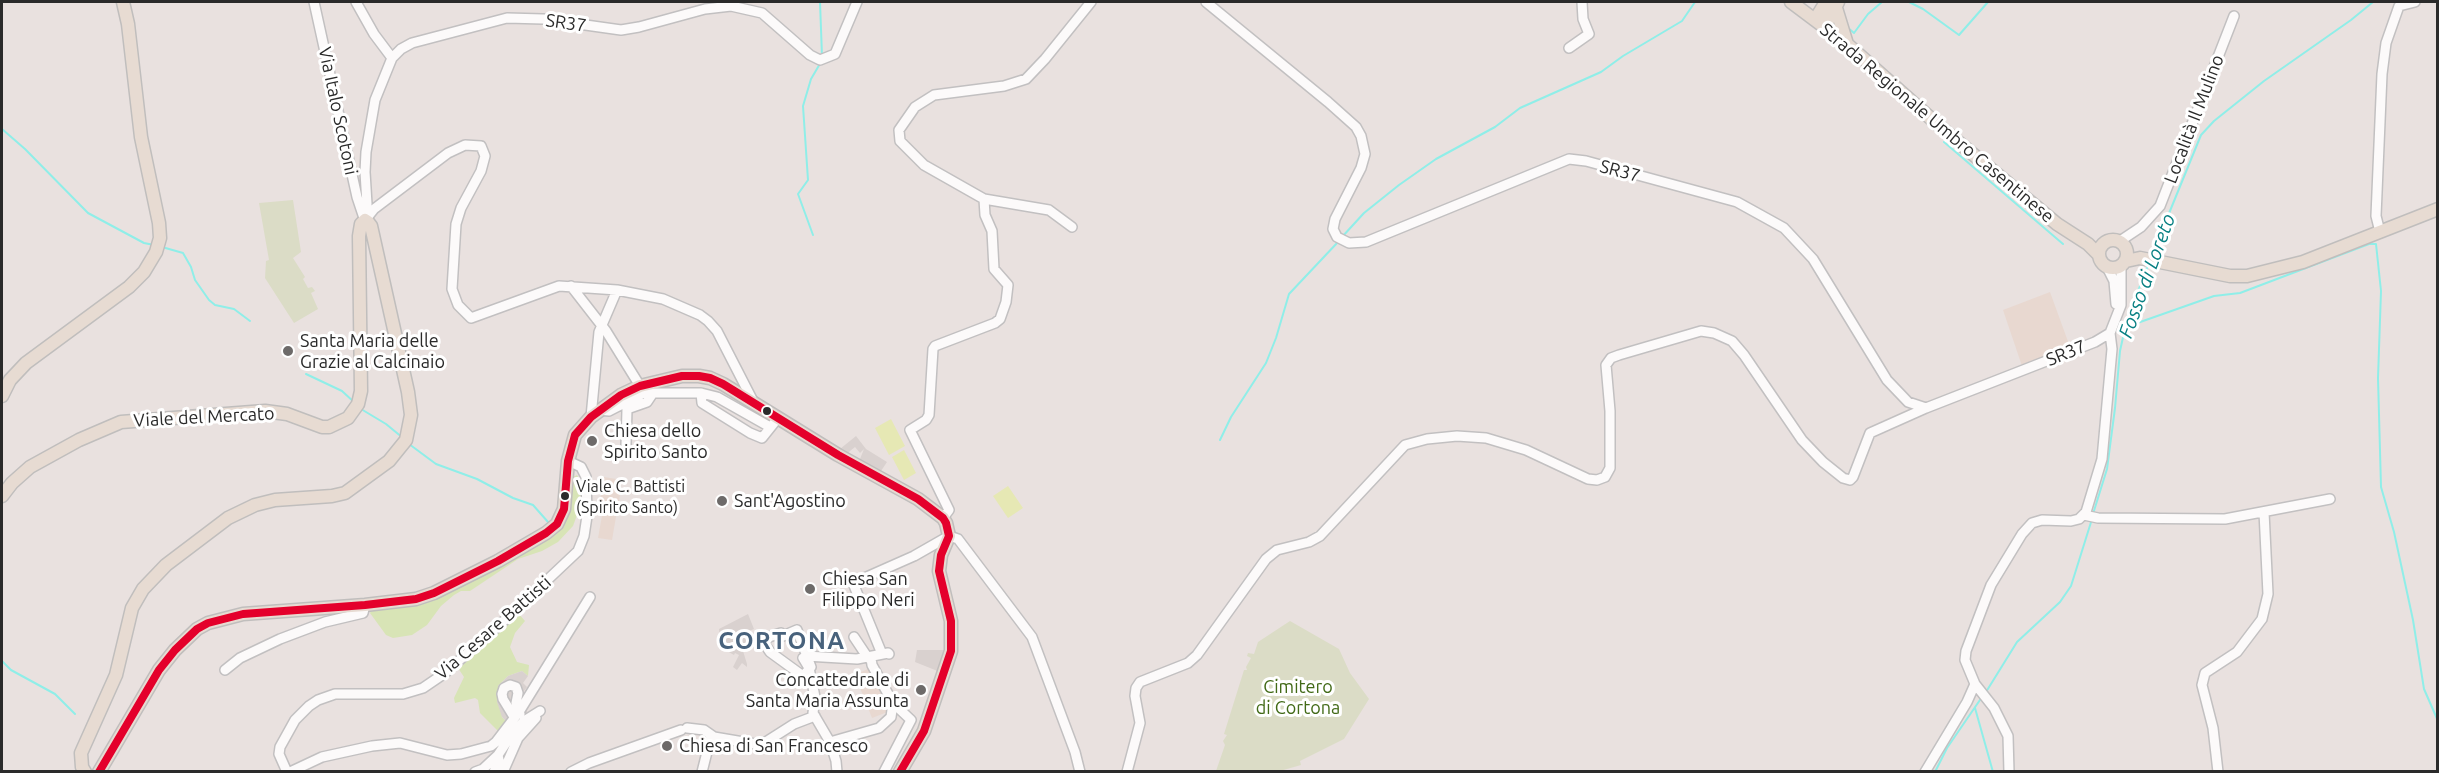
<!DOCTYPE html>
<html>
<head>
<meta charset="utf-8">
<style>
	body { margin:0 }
	#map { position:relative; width:2439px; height:773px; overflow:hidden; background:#e9e1df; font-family:Ubuntu,sans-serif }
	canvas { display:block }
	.frame { position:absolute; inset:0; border:3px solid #2a2a2a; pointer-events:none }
</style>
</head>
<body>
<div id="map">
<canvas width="2439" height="773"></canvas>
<div class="frame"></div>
</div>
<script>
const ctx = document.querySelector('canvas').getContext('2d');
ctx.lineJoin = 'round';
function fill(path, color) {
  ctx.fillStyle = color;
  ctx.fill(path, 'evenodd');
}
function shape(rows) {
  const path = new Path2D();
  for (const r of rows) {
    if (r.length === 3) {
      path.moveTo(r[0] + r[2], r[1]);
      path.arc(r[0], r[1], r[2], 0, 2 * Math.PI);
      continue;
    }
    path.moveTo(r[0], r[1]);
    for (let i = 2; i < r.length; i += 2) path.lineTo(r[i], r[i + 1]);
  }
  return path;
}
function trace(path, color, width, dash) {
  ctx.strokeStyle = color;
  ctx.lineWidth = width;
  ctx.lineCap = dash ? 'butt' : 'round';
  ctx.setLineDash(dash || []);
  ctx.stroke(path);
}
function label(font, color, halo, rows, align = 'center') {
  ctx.font = font + ' Ubuntu,sans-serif';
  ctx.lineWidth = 6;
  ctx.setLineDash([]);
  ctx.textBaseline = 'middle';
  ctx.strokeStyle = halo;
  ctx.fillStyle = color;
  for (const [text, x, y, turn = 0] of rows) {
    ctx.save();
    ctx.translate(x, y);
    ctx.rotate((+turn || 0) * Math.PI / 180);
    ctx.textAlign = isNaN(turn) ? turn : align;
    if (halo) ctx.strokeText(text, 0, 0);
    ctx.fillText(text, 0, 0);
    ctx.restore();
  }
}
const education = shape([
	[2050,292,2070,347,2022,366,2003,310],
	[604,477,622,480,620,492,618,492,620,495,618,508,613,508,613,511,617,511,612,540,598,538,603,510,599,509],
	[872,667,890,711,872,718,855,675]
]);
const green = shape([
	[577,475,581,483,580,507,573,526,558,542,542,551,518,559,470,591,461,591,454,595,441,606,427,625,412,635,393,638,386,635,370,613,373,607,402,606,549,536,571,478],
	[518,613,525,621,515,633,510,647,517,662,529,665,528,676,522,671,508,676,498,686,502,717,507,722,499,732,480,713,478,700,475,698,455,703,454,698,464,677,458,668]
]);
const cemetery = shape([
	[293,200,301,252,293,258,305,277,303,279,308,288,312,287,315,291,311,293,318,309,294,323,265,278,266,261,269,260,259,203],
	[1290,621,1339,649,1350,673,1369,699,1344,739,1300,761,1301,765,1280,771,1216,771,1225,745,1223,741,1227,735,1224,734,1244,670,1247,670,1246,667,1251,658,1247,656,1248,653,1254,654,1258,642]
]);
const pitch = shape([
	[891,419,905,446,889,455,875,428],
	[904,450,916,473,904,480,892,457],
	[1008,486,1023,508,1008,518,993,496]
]);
const plaza = shape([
	[856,436,866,449,887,462,881,471,860,459,864,449,860,453,855,447,845,455,840,449],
	[748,614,754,629,744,633,748,649,743,651,747,664,747,667,742,663,737,670,733,667,739,655,735,653,734,655,720,647,719,629],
	[917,650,945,650,940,672,915,662],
	[522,671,528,676,523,683,527,687,522,694,526,699,525,709,530,715,543,707,545,710,523,727,517,721,507,722,502,717,497,702,498,686,508,676]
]);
const stream = shape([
	[820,2,822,56],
	[1909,2,1923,9,1959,35,1988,2],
	[1847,27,1854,33,1868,14,1882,2],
	[2,129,25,149,88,213,144,243,154,245],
	[1944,142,2063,244],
	[813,235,798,194,808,180,803,106,811,79,821,62],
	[1342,237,1364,213,1399,185,1436,159,1495,127,1520,108,1601,72,1623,56,1682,21,1695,2],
	[162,247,183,253,191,267,195,280,209,300,215,305,234,309,250,321],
	[2152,255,2201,135,2214,121,2264,81,2351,20,2373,2],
	[2126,327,2214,296,2240,293,2369,244,2376,244,2381,291,2378,378,2381,487,2394,532,2413,620,2424,689,2438,721],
	[306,374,342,391,355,403],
	[361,409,386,424,403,438],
	[1220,440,1231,417,1266,363,1276,338,1289,294,1338,242],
	[409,444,436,464,477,479,513,498,533,505,548,522],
	[2093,514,2107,469,2115,408,2120,351,2127,319,2149,263],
	[2,661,11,670,55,694,75,714],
	[1986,692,2017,642,2060,602,2071,586,2092,519],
	[1975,708,1993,772],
	[1935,772,1947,748,1982,697]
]);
const minor = shape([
	[314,2,357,197,364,218],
	[356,2,374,34,392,58],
	[1206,2,1328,102,1356,127,1361,136,1365,154,1361,168,1335,219,1333,229,1337,237,1349,243,1366,242,1569,159,1586,161,1737,202,1784,228,1813,259,1887,380,1908,402,1926,408,2095,342,2110,333,2121,305,2121,266],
	[1569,48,1589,34,1583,19,1582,2],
	[366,219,374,209,448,153,465,145,481,146,485,156,481,171,461,208,456,224,452,289,458,305,471,318,559,286,617,290,599,332,591,417],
	[365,220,367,204,365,172,366,152,375,100,392,58,401,49,412,43,507,18,543,19,621,30,639,27,705,9,731,6,762,13,810,55,820,60,835,54,857,2],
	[1072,227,1049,210,984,199,924,165,900,141,899,130,915,107,934,95,1004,86,1026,79,1045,59,1091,2],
	[2380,232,2376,216,2382,74,2386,43,2399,6,2415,2],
	[2120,241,2141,227,2160,206,2234,16],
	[2107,267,2114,281,2116,304],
	[571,286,606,331,640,386],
	[617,290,663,299,700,315,708,321,717,331,754,403],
	[598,410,609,411,644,393,701,393],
	[770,427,717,397,701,393,702,403,750,433,762,438,778,418],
	[626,445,627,409,647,402,653,393],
	[2084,515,2098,518,2225,519,2330,499],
	[943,518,949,510,910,430,926,420,929,415,933,349,935,346,995,323,1000,319,1006,302,1008,285,994,269,992,231,985,215,984,199],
	[797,630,811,667,803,676,770,652,764,643,769,637,781,633,783,636,797,630],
	[854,637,868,658],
	[882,654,853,583,914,556,949,536,958,539,1032,637,1075,752,1080,772],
	[871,658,872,665,893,703,911,720,884,772],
	[225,670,240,658,280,639,325,622,363,613,365,605],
	[514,717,503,699,502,694,504,688,510,685,516,687,518,693,516,703,520,714],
	[687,728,704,730,714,737,761,745,794,724,815,716],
	[830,742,879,728,891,717,893,703],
	[287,772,279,754,280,747,295,720,309,706,318,700,335,694,403,694,423,688,445,673,507,618,578,551,584,536,587,516,586,477,581,467,568,461],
	[290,772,322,757,372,746,400,743,447,755,461,754,491,746,496,742,519,712,590,597],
	[475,772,483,769,498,755,512,734,524,721,540,711],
	[494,772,499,760,498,755],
	[503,772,518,738,536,718],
	[571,772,589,763,681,730],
	[702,772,711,736],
	[837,772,836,761,830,742,813,713,815,697,809,668,803,658,806,656,857,659,888,653,889,654],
	[1127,772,1140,723,1135,696,1136,688,1140,682,1188,663,1197,655,1266,559,1277,550,1309,542,1320,536,1405,445,1427,439,1457,436,1486,438,1526,450,1588,479,1597,480,1605,477,1610,468,1610,411,1606,365,1611,358,1619,355,1701,331,1714,333,1732,341,1744,355,1802,440,1823,462,1843,478,1850,480,1853,477,1870,433,1926,408],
	[1925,772,1967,702,1975,684],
	[2009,772,2008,736,1994,708,1975,684,1965,660,1966,651,1991,585,2022,534,2032,523,2042,520,2071,521,2079,519,2086,512,2102,459,2112,349,2110,333],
	[2218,772,2213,728,2202,685,2205,673,2237,652,2262,619,2268,594,2264,512]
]);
const major = shape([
	[1791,2,1847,44,1945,131,2057,224,2088,244,2099,255],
	[1826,2,1818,15,1818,22,1830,18,1838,2],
	[1836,8,1847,44],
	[2113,254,14],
	[2126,261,2140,258,2230,276,2247,276,2303,262,2438,209],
	[2,396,10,380,26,363,129,287,144,272,156,252,160,238,159,223,141,137,128,24,123,2],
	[2,496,12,483,30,467,79,440,121,422,265,411,287,414,322,427,329,427,348,418,358,404,361,391,359,236,361,224,365,220,368,222,371,226,408,392,411,415,406,440,389,461,345,493,332,496,275,500,255,505,228,518,166,565,143,589,132,608,116,675,81,753,82,767,85,772],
	[99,772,159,670,175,650,197,629,208,623,243,614,365,605,416,599,434,593,498,561,546,533,557,524,564,509,568,461,575,435,591,417,621,395,640,386,682,376,699,376,710,378,723,384,838,455,918,499,943,518,946,523,949,536,941,555,939,571,951,621,951,651,924,731,900,772]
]);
const bus1 = shape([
	[99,772,159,670,175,650,197,629,208,623,243,614,365,605,416,599,434,593,498,561,546,533,557,524,564,509,568,461,575,435,591,417,621,395,640,386,682,376,699,376,710,378,723,384,838,455,918,499,943,518,946,523,949,536,941,555,939,571,951,621,951,651,924,731,900,772]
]);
const markers = [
	[288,351,6,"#6d6a69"],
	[767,411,5,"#2a2a2a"],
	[592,441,6,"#6d6a69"],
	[565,496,5,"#2a2a2a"],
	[722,501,6,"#6d6a69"],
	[810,589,6,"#6d6a69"],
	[921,690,6,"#6d6a69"],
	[667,746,6,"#6d6a69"]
];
const busNames = [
	["Viale C. Battisti",576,487],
	["(Spirito Santo)",576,508]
];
const streetNames = [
	["SR37",566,23,8],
	["Via Italo Scotoni",338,111,78],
	["Località Il Mulino",2194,119,-69],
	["Strada Regionale Umbro Casentinese",1937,123,40],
	["SR37",1620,171,15],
	["SR37",2066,353,-22],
	["Viale del Mercato",204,417,-3],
	["Via Cesare Battisti",493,628,-41]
];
const poiNames = [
	["Santa Maria delle",300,341],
	["Grazie al Calcinaio",300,362],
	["Chiesa dello",604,431],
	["Spirito Santo",604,452],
	["Sant'Agostino",734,501],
	["Chiesa San",822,579],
	["Filippo Neri",822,600],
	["Concattedrale di",909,680,"right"],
	["Santa Maria Assunta",909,701,"right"],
	["Chiesa di San Francesco",679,746]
];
const parkNames = [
	["Cimitero",1298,687],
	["di Cortona",1298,708]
];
const waterNames = [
	["Fosso di Loreto",2147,276,-70]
];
const districtNames = [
	["CORTONA",782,641]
];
fill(education, '#e8d8d0');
fill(green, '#d8e4b6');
fill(cemetery, '#dbdcc6');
fill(pitch, '#e6e8b4');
fill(plaza, '#d9d1cf');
trace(stream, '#8feee8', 2);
trace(minor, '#c2c0c1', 12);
trace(major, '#c0bebd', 15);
trace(minor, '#fcfafa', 9);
trace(major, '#e7dbd2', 12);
trace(bus1, '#e4002b', 8);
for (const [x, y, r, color] of markers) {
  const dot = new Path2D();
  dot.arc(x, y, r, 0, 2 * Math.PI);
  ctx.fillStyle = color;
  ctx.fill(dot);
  trace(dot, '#fff', 2);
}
label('16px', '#2a2a2a', '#fff', busNames, 'left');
label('18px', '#2a2a2a', '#fff', streetNames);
label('18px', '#2a2a2a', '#fff', poiNames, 'left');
label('18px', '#426a17', '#fff', parkNames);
label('italic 20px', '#098083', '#fff', waterNames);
ctx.letterSpacing = '1.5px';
label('bold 24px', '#48627c', '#fff', districtNames);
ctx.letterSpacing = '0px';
</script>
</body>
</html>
